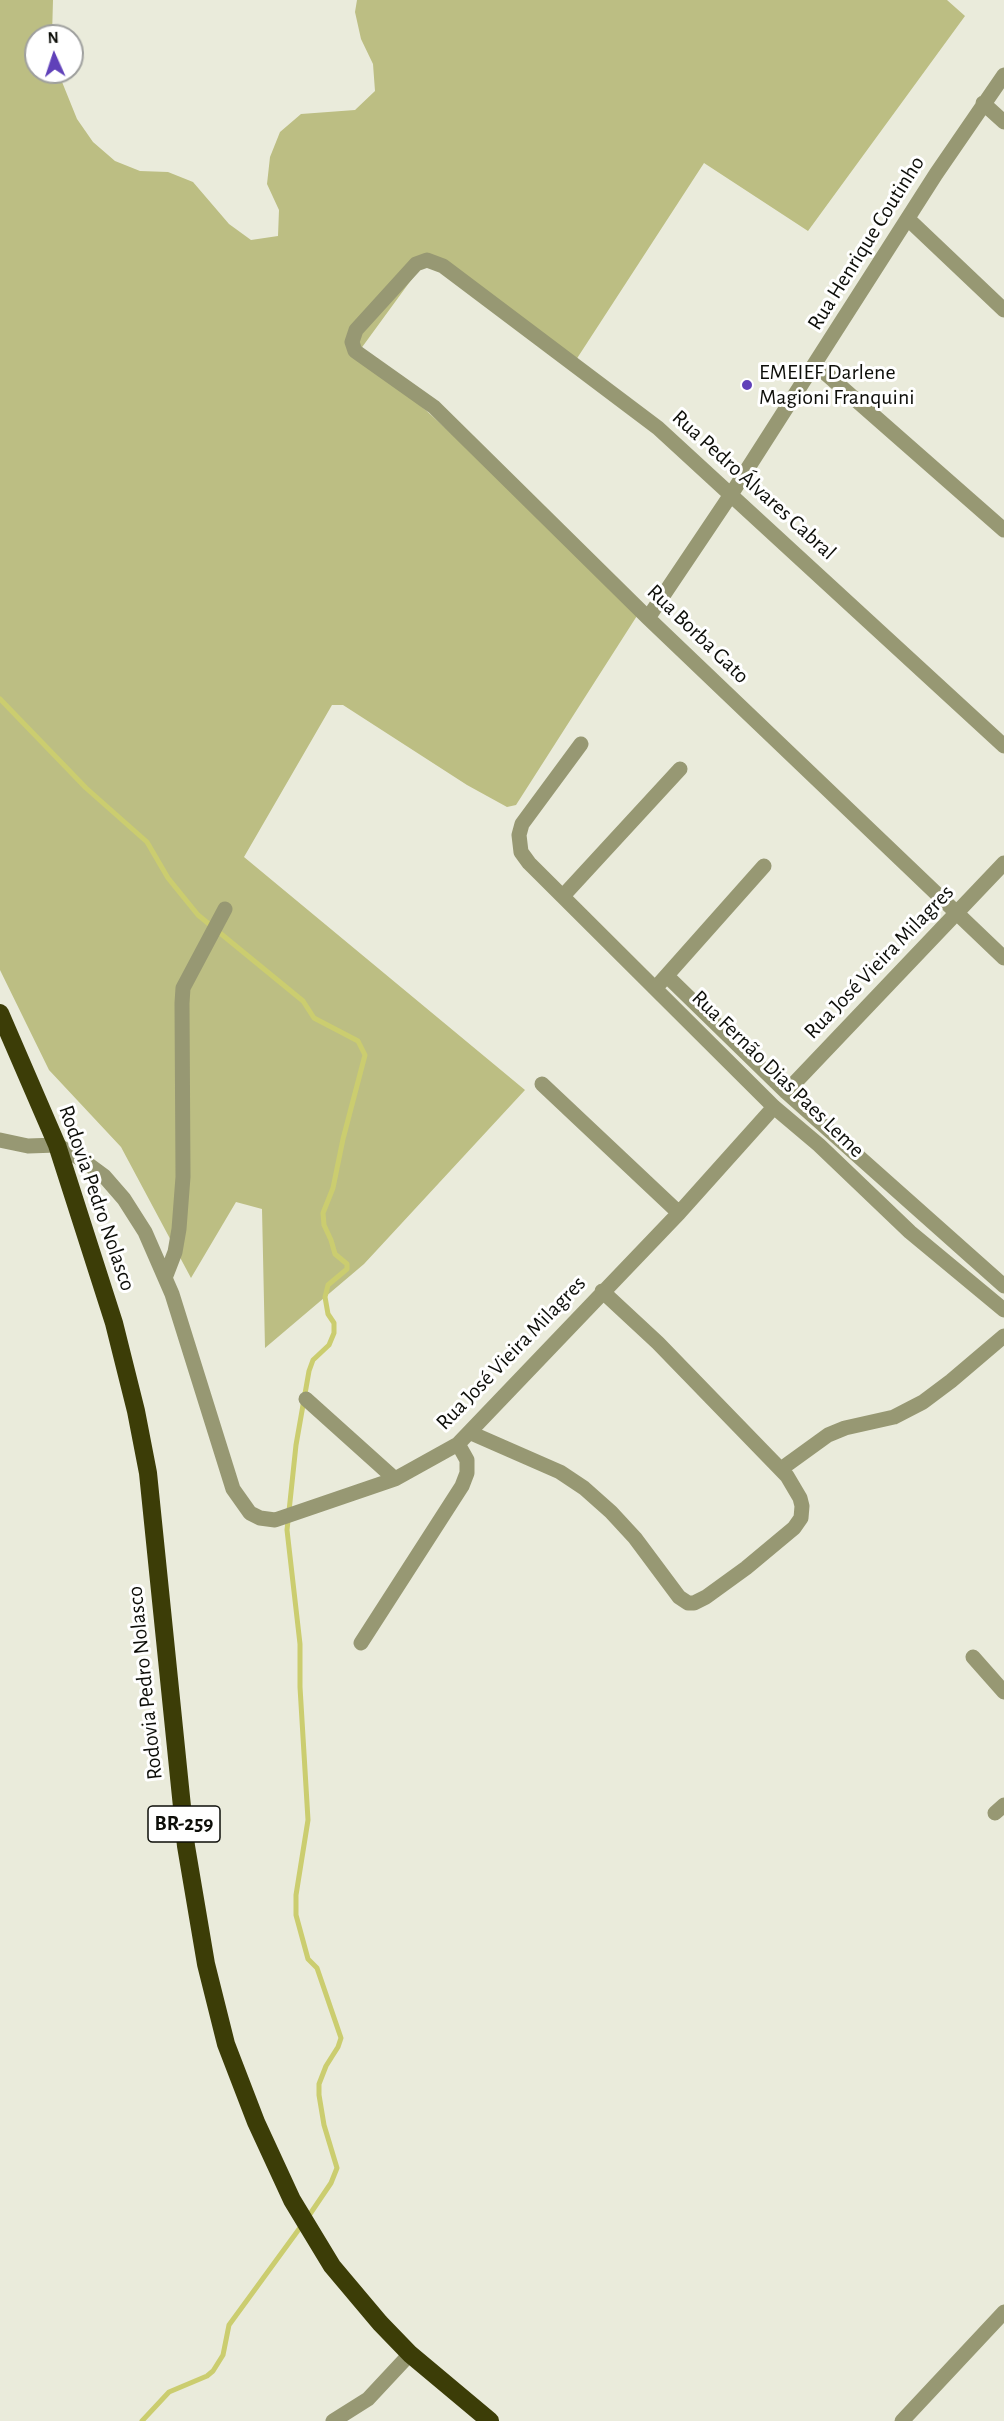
<!DOCTYPE html>
<html>
<head>
<meta charset="utf-8">
<style>
	body { margin:0 }
	#map { position:relative; width:1004px; height:2421px; overflow:hidden; background:#eaebdb; font-family:"Alegreya Sans",sans-serif }
	canvas { display:block }
	.north { position:absolute; left:24px; top:24px; width:60px; height:60px; box-sizing:border-box; background:#fff; border:2px solid #9e9f9d; border-radius:50%; rotate:357deg; font-size:16px; font-weight:700; line-height:24px; text-align:center; color:#0d0e09 }
	.north::after { content:''; display:block; margin:auto; width:21px; height:27px; background:#6041b9; clip-path:polygon(50% 0,100% 100%,50% 72%,0 100%) }
</style>
</head>
<body>
<div id="map">
<canvas width="1004" height="2421"></canvas>
<div class="north">N</div>
</div>
<script>
const ctx = document.querySelector('canvas').getContext('2d');
ctx.lineJoin = 'round';
function fill(path, color) {
  ctx.fillStyle = color;
  ctx.fill(path, 'evenodd');
}
function shape(rows) {
  const path = new Path2D();
  for (const r of rows) {
    path.moveTo(r[0], r[1]);
    for (let i = 2; i < r.length; i += 2) path.lineTo(r[i], r[i + 1]);
  }
  return path;
}
function trace(path, color, width, dash) {
  ctx.strokeStyle = color;
  ctx.lineWidth = width;
  ctx.lineCap = dash ? 'butt' : 'round';
  ctx.setLineDash(dash || []);
  ctx.stroke(path);
}
function label(font, color, halo, rows, align = 'center') {
  ctx.font = font + ' "Alegreya Sans",sans-serif';
  ctx.lineWidth = 6;
  ctx.setLineDash([]);
  ctx.textBaseline = 'middle';
  ctx.strokeStyle = halo;
  ctx.fillStyle = color;
  for (const [text, x, y, turn = 0] of rows) {
    ctx.save();
    ctx.translate(x, y);
    ctx.rotate((+turn || 0) * Math.PI / 180);
    ctx.textAlign = isNaN(turn) ? turn : align;
    if (halo) ctx.strokeText(text, 0, 0);
    ctx.fillText(text, 0, 0);
    ctx.restore();
  }
}
const green = shape([
	[0,0,53,0,52,36,36,36,36,72,58,72,77,119,93,142,115,161,140,171,168,172,193,182,229,224,251,240,278,236,279,210,267,184,270,157,280,132,301,114,355,110,375,91,373,64,361,39,355,12,357,0,947,0,965,16,808,231,704,163,574,363,425,261,360,350,642,608,516,805,507,807,467,785,343,705,332,705,244,857,525,1090,364,1264,265,1348,262,1209,236,1202,191,1278,121,1147,49,1070,0,970]
]);
const stream = shape([
	[0,699,86,788,147,842,168,878,198,915,303,1001,314,1018,358,1041,365,1055,343,1139,333,1188,323,1213,324,1225,331,1240,335,1254,347,1264,347,1269,328,1285,325,1297,328,1314,334,1323,334,1333,329,1345,313,1360,309,1371,296,1445,287,1530,300,1644,300,1687,308,1820,296,1895,296,1915,308,1959,317,1968,341,2038,338,2047,326,2066,319,2084,319,2095,324,2125,337,2168,331,2183,308,2217],
	[142,2421,169,2392,207,2376,213,2371,223,2355,229,2325,302,2225]
]);
const minor = shape([
	[983,103,1004,122],
	[908,219,1004,310],
	[815,364,1004,530],
	[648,618,732,493,936,174,1004,75],
	[581,744,522,824,519,835,521,852,529,863,774,1107,819,1145,910,1232,1004,1310],
	[1004,746,658,428,443,266,427,260,416,264,356,330,352,342,355,351,434,407,648,618,1004,958],
	[563,896,680,769],
	[667,976,786,1092,1004,1286],
	[660,983,764,866],
	[542,1084,679,1213],
	[786,1092,1004,863],
	[0,1140,28,1146,57,1145,81,1159,104,1176,124,1199,145,1232,172,1294,233,1489,250,1513,260,1518,275,1520,395,1479,458,1444,679,1213,774,1107],
	[165,1278,175,1252,179,1229,183,1177,182,1003,183,988,225,909],
	[306,1399,395,1479],
	[471,1433,560,1472,584,1488,611,1512,635,1538,679,1597,688,1603,694,1603,706,1597,746,1568,794,1528,801,1518,802,1506,800,1498,787,1476,658,1343,602,1291],
	[781,1469,828,1435,845,1428,894,1417,923,1402,951,1381,1004,1336],
	[361,1643,462,1486,467,1473,467,1460,458,1444],
	[973,1657,1004,1692],
	[995,1813,1004,1805],
	[333,2421,368,2399,410,2354],
	[902,2421,1004,2312]
]);
const highway = shape([
	[0,1013,57,1145,114,1323,136,1411,148,1473,186,1846,206,1964,226,2044,256,2122,292,2200,332,2266,380,2323,410,2354,490,2421]
]);
const markers = [
	[747,385,6,"#6041b9"]
];
const shields = [
	[184,1824,72]
];
const shieldNames = [
	["BR-259",184,1824]
];
const streetNames = [
	["Rua Henrique Coutinho",866,243,-58],
	["Rua Pedro Álvares Cabral",754,485,42],
	["Rua Borba Gato",698,634,44],
	["Rua José Vieira Milagres",879,962,-46],
	["Rua Fernão Dias Paes Leme",778,1074,44],
	["Rodovia Pedro Nolasco",97,1198,71],
	["Rua José Vieira Milagres",511,1353,-46],
	["Rodovia Pedro Nolasco",145,1683,-96]
];
const poiNames = [
	["EMEIEF Darlene",759,372],
	["Magioni Franquini",759,397]
];
fill(green, '#bcbe83');
trace(stream, '#cbcd6f', 5);
trace(minor, '#979873', 15);
trace(highway, '#3c3d07', 18);
for (const [x, y, r, color] of markers) {
  const dot = new Path2D();
  dot.arc(x, y, r, 0, 2 * Math.PI);
  ctx.fillStyle = color;
  ctx.fill(dot);
  trace(dot, '#fff', 2);
}
for (const [x, y, w] of shields) {
  const box = new Path2D();
  box.roundRect(x - w / 2, y - 18, w, 36, 4.5);
  ctx.fillStyle = '#fff';
  ctx.fill(box);
  trace(box, '#0d0e09', 1.5);
}
label('bold 21px', '#0d0e09', null, shieldNames);
label('22px', '#0d0e09', '#fff', streetNames);
label('22px', '#0d0e09', '#fff', poiNames, 'left');
</script>
</body>
</html>
